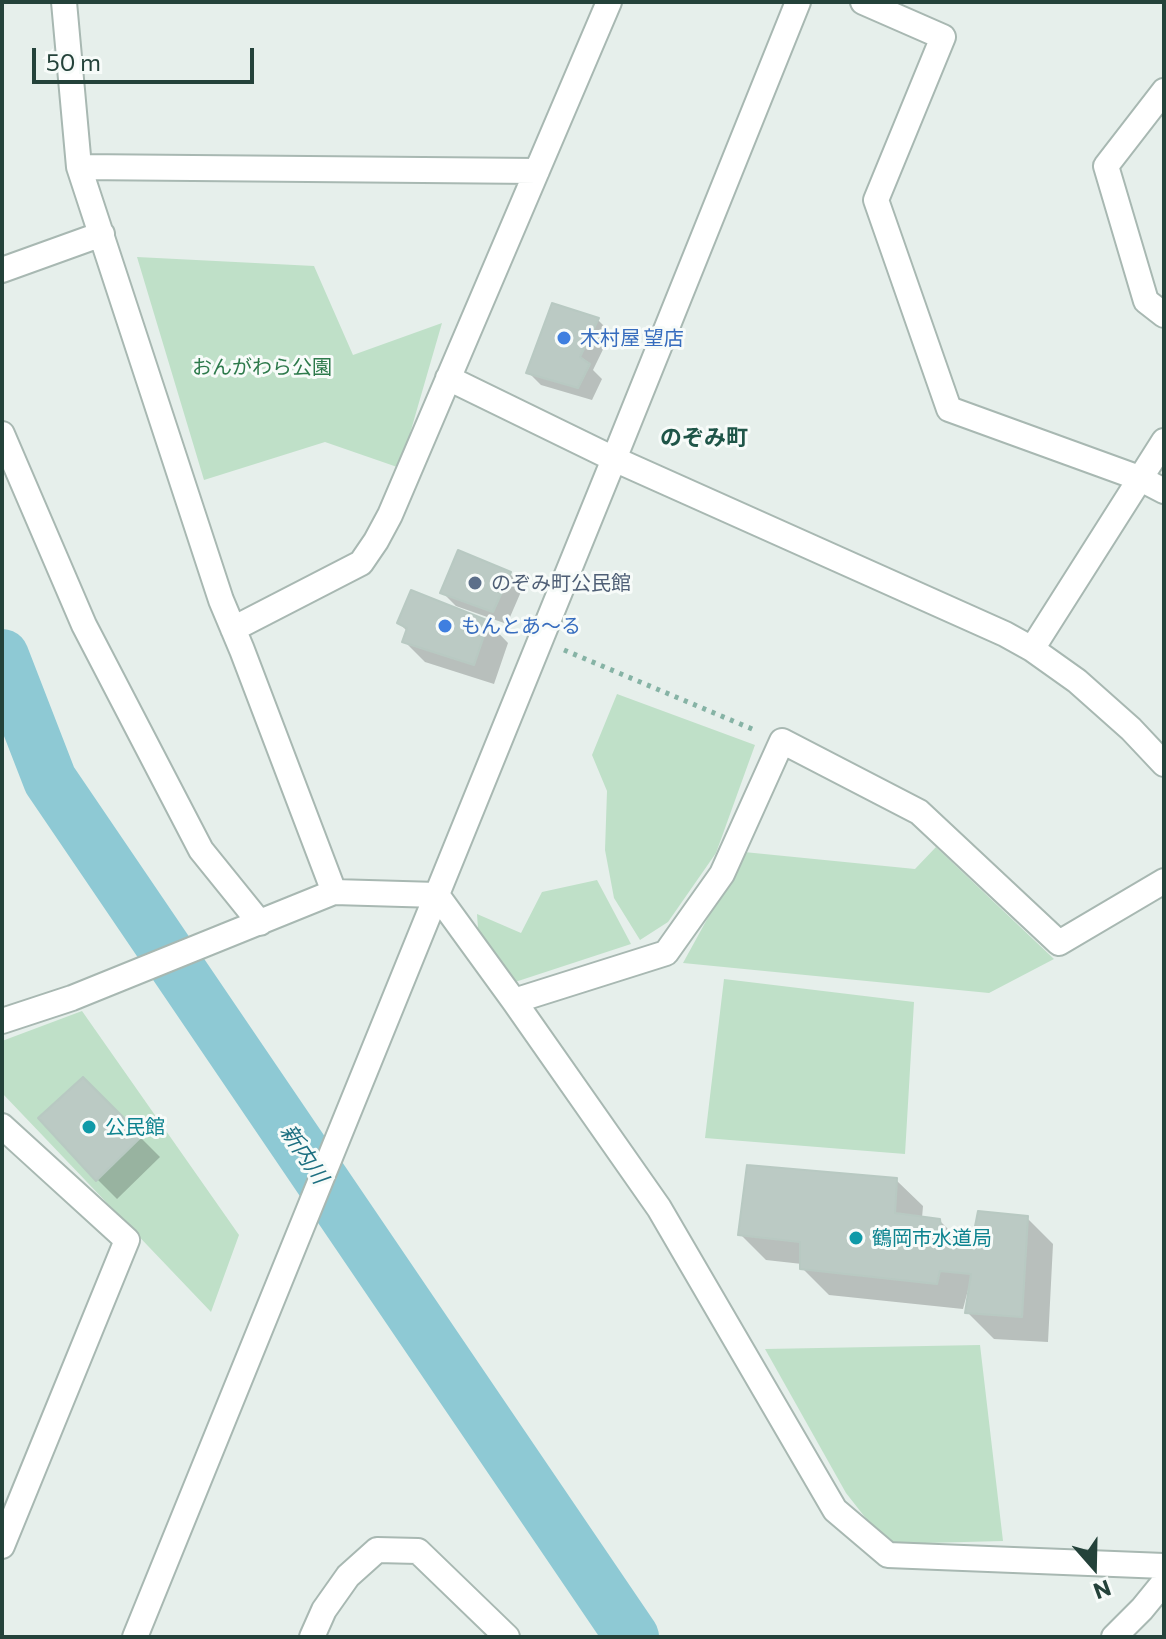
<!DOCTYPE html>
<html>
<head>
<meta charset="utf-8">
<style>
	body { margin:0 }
	#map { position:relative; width:1166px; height:1639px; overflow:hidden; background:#e6efeb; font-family:Commissioner,sans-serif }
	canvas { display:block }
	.frame { position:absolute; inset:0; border:4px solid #24423a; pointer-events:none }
	.north { position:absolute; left:1054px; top:1527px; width:80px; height:80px; -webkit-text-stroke:6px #f7fbf9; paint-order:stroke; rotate:160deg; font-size:22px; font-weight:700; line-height:32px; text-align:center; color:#24423a }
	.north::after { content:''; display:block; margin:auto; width:28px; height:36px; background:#24423a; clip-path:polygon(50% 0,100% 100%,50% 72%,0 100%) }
	.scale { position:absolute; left:32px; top:48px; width:222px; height:36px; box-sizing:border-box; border:4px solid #24423a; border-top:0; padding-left:10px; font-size:24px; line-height:28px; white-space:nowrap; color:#24423a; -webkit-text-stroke:6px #f7fbf9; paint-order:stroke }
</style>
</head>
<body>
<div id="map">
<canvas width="1166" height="1639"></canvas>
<div class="frame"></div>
<div class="north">N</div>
<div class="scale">50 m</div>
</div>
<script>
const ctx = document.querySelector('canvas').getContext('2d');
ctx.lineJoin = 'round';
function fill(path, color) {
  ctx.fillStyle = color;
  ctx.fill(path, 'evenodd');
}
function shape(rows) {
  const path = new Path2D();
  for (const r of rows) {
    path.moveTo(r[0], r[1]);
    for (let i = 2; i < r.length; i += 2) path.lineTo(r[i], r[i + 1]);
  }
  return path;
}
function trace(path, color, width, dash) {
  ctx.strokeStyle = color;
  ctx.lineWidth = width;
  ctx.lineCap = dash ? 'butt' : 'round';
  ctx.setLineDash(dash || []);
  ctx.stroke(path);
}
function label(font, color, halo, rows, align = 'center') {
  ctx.font = font + ' Commissioner,"Noto Sans JP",sans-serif';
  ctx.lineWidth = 6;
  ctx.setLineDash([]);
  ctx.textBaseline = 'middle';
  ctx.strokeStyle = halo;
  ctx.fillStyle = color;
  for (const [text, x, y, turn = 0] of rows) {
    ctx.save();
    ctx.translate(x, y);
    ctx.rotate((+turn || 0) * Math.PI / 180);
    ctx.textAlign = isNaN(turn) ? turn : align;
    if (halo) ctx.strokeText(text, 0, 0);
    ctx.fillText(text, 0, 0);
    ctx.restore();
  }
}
const green = shape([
	[137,257,314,266,353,355,442,323,400,468,325,442,204,480],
	[617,694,755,745,716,853,668,922,640,940,614,898,605,850,607,791,592,755],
	[936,847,1054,959,989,993,683,963,744,852,915,869],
	[597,880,631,944,512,983,478,928,477,914,521,933,542,892],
	[724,979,914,1002,905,1154,705,1138],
	[82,1011,239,1235,211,1312,2,1093,2,1041],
	[980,1345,1003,1541,886,1544,846,1493,765,1349]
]);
const shadow = shape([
	[598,320,611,333,593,370,602,379,592,400,541,385,528,372],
	[510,574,523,587,507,624,456,606,442,592],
	[488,622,508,643,494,684,425,662,405,642,408,632,399,623],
	[83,1080,160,1157,117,1199,97,1179],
	[896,1180,923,1206,922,1218,939,1220,966,1247,972,1249,1027,1218,1053,1244,1048,1342,994,1339,968,1313,971,1291,968,1290,963,1309,829,1295,802,1268,802,1264,766,1260,740,1234]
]);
const river = shape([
	[2,656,50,780,632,1637]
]);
const building = shape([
	[552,303,599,318,580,357,590,364,578,388,526,373,552,303],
	[458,550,511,572,493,612,440,593,458,550],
	[411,590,489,621,474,665,402,642,407,628,397,623,411,590],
	[83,1077,142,1136,96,1181,38,1118,83,1077],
	[747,1165,897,1178,895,1213,940,1219,943,1244,971,1247,978,1211,1028,1216,1022,1317,965,1313,971,1274,940,1271,937,1284,800,1269,800,1242,738,1235,747,1165]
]);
const path = shape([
	[564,650,757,731]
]);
const minor = shape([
	[64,2,79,167,221,600,242,650,334,892],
	[863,2,943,37,876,200,949,409,1139,478,1164,491],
	[1164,91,1106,166,1146,301,1164,315],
	[79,167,537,171],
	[2,270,102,234],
	[448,378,614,459,1005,634,1032,649,1077,681,1131,729,1164,764],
	[2,434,84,625,201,850,260,923],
	[233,629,361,563,376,541,390,515,609,2],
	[1032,649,1164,441],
	[437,895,514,1001,659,1208,835,1510,888,1555,1164,1566],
	[514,1001,666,953,722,874,782,741,919,812,1059,943,1164,881],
	[2,1021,72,998,334,892,437,895],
	[2,1126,127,1240,2,1546],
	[135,1637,614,459,798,2],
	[312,1637,324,1610,348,1576,377,1550,418,1551,507,1637],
	[1114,1637,1142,1609,1164,1582]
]);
const markers = [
	[564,338,8,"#3f7fe0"],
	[475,583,8,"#5c6f8a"],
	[445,626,8,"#3f7fe0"],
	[89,1127,8,"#0f9aa8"],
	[856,1238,8,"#0f9aa8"]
];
const shopNames = [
	["木村屋 望店",580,338],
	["もんとあ～る",461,626]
];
const parkNames = [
	["おんがわら公園",262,367]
];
const serviceNames = [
	["のぞみ町公民館",491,583]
];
const cultureNames = [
	["公民館",105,1127],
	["鶴岡市水道局",872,1238]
];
const neighbourhoodNames = [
	["のぞみ町",704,438]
];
const waterNames = [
	["新内川",304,1154,56]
];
fill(green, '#bfe0c8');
fill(shadow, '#0003');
trace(river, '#8ec9d4', 54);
fill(building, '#bbcac4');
trace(building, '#b8c9c2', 2);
trace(minor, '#a8b8b2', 28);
trace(path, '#86b3a5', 5, [4, 6]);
trace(minor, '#fff', 24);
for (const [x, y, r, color] of markers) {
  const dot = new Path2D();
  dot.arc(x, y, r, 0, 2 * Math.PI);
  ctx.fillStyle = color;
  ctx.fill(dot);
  trace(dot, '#f7fbf9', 3);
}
label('20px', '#366cbe', '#f7fbf9', shopNames, 'left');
label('20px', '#2d7a4b', '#f7fbf9', parkNames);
label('20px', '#4e5e75', '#f7fbf9', serviceNames, 'left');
label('20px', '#0d838f', '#f7fbf9', cultureNames, 'left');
label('bold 22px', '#1f5548', '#f7fbf9', neighbourhoodNames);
label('italic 22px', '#1c6f80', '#f7fbf9', waterNames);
</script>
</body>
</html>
